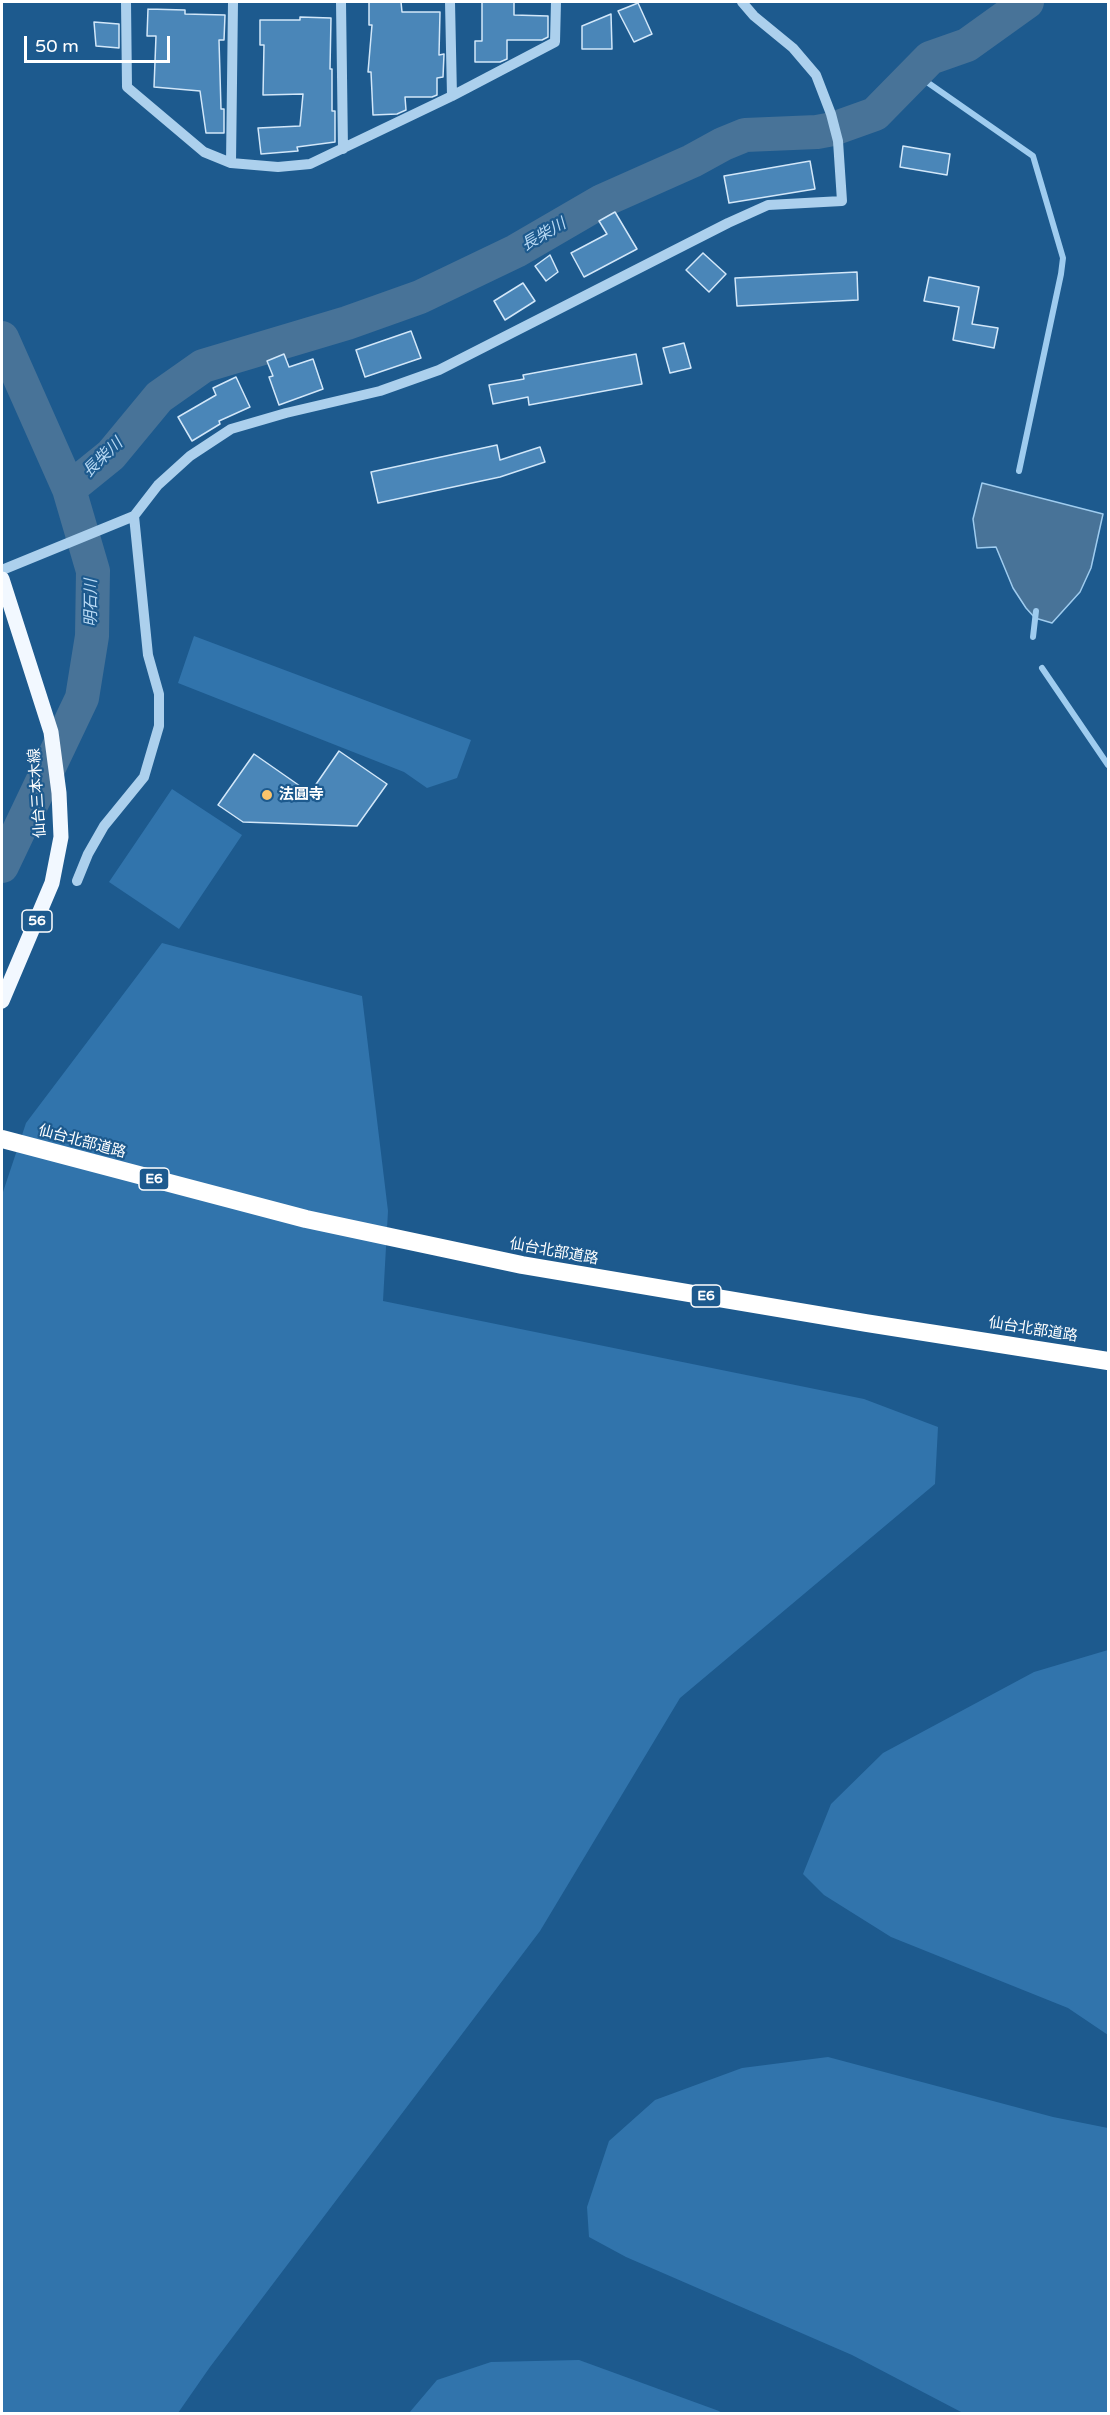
<!DOCTYPE html>
<html>
<head>
<meta charset="utf-8">
<style>
	body { margin:0 }
	#map { position:relative; width:1110px; height:2415px; overflow:hidden; background:#1d5a8e; font-family:"Varela Round",sans-serif }
	canvas { display:block }
	.frame { position:absolute; inset:0; border:3px solid #fff; pointer-events:none }
	.scale { position:absolute; left:24px; top:36px; width:146px; height:27px; box-sizing:border-box; border:3px solid #fff; border-top:0; padding-left:8px; font-size:18px; line-height:21px; white-space:nowrap; color:#fff; -webkit-text-stroke:4px #1d5a8e; paint-order:stroke }
</style>
</head>
<body>
<div id="map">
<canvas width="1110" height="2415"></canvas>
<div class="frame"></div>
<div class="scale">50 m</div>
</div>
<script>
const ctx = document.querySelector('canvas').getContext('2d');
ctx.lineJoin = 'round';
function fill(path, color) {
  ctx.fillStyle = color;
  ctx.fill(path, 'evenodd');
}
function shape(rows) {
  const path = new Path2D();
  for (const r of rows) {
    path.moveTo(r[0], r[1]);
    for (let i = 2; i < r.length; i += 2) path.lineTo(r[i], r[i + 1]);
  }
  return path;
}
function trace(path, color, width, dash) {
  ctx.strokeStyle = color;
  ctx.lineWidth = width;
  ctx.lineCap = dash ? 'butt' : 'round';
  ctx.setLineDash(dash || []);
  ctx.stroke(path);
}
function label(font, color, halo, rows, align = 'center') {
  ctx.font = font + ' "Varela Round","Noto Sans JP",sans-serif';
  ctx.lineWidth = 4.5;
  ctx.setLineDash([]);
  ctx.textBaseline = 'middle';
  ctx.strokeStyle = halo;
  ctx.fillStyle = color;
  for (const [text, x, y, turn = 0] of rows) {
    ctx.save();
    ctx.translate(x, y);
    ctx.rotate((+turn || 0) * Math.PI / 180);
    ctx.textAlign = isNaN(turn) ? turn : align;
    if (halo) ctx.strokeText(text, 0, 0);
    ctx.fillText(text, 0, 0);
    ctx.restore();
  }
}
const green = shape([
	[194,636,471,740,457,778,427,788,404,772,178,683],
	[172,789,242,835,179,929,109,882],
	[162,943,362,996,388,1211,383,1301,864,1399,938,1427,935,1484,680,1698,540,1931,210,2367,178,2413,2,2414,2,1195,26,1123],
	[1108,1650,1108,2035,1068,2008,891,1937,824,1895,803,1874,831,1804,883,1753,1034,1672],
	[828,2057,1053,2117,1108,2128,1108,2413,963,2413,852,2355,626,2257,589,2237,587,2207,609,2141,655,2100,742,2068],
	[579,2360,719,2411,722,2413,409,2413,437,2380,491,2362]
]);
const water = shape([
	[982,483,1103,514,1091,568,1080,592,1052,623,1035,618,1026,608,1013,588,996,547,977,548,973,519,982,483]
]);
const stream = shape([
	[914,73,1033,156,1063,258,1061,274,1019,471],
	[1033,637,1036,611],
	[1042,668,1108,765]
]);
const river = shape([
	[2,338,69,489,93,571,92,636,82,698,2,866],
	[69,489,111,455,159,397,203,366,347,323,420,297,516,251,602,201,692,161,723,144,745,135,817,132,833,129,875,114,930,58,967,45,1027,2]
]);
const building = shape([
	[369,2,401,2,402,12,440,12,439,55,444,54,443,77,437,78,437,95,432,97,405,97,406,110,397,114,373,115,371,72,368,72,372,25,369,25,369,2],
	[482,2,514,2,514,15,548,16,548,37,542,40,507,40,507,59,500,62,475,62,475,41,482,41,482,2],
	[638,3,652,34,634,42,618,11,638,3],
	[148,9,185,10,185,14,225,15,224,40,219,40,221,109,224,109,224,133,206,133,200,91,154,87,156,36,147,36,148,9],
	[611,14,612,49,582,49,582,26,611,14],
	[300,17,331,18,330,69,332,69,332,111,335,111,335,142,297,147,298,151,261,154,258,128,300,126,303,94,263,95,264,45,260,45,260,20,300,20,300,17],
	[94,22,119,24,119,48,96,46,94,22],
	[903,146,950,154,947,175,900,167,903,146],
	[810,161,815,189,729,203,724,176,810,161],
	[615,212,637,249,584,277,571,253,607,234,599,221,615,212],
	[703,253,726,274,709,292,686,270,703,253],
	[550,255,558,272,546,281,535,266,550,255],
	[857,272,858,300,737,306,735,278,857,272],
	[929,277,979,287,972,324,998,328,994,348,953,340,959,307,924,301,929,277],
	[523,283,535,301,505,320,494,301,523,283],
	[411,331,421,358,365,377,356,350,411,331],
	[684,343,691,368,670,373,663,348,684,343],
	[284,354,289,367,313,359,323,389,279,405,269,377,273,376,267,361,284,354],
	[636,354,642,384,529,405,528,397,493,404,489,385,524,379,523,375,636,354],
	[236,377,250,407,219,421,220,424,192,441,178,417,216,395,213,388,236,377],
	[497,445,500,460,540,447,545,462,500,477,378,503,371,472,497,445],
	[339,751,387,784,357,826,243,822,218,805,254,754,310,793,339,751]
]);
const minor = shape([
	[126,2,127,87,204,152,231,163,278,167,310,164,452,96,555,42,556,2],
	[341,2,343,149],
	[450,2,452,96],
	[231,163,233,2],
	[2,570,134,516],
	[77,881,88,854,104,826,144,777,159,726,159,694,148,655,134,516,158,485,190,456,231,429,286,413,380,391,439,370,728,223,768,205,842,201,838,141,831,114,816,75,793,48,754,16,742,2]
]);
const major = shape([
	[2,579,51,732,59,793,61,837,52,883,2,1001]
]);
const highway = shape([
	[2,1139,306,1219,522,1265,866,1323,1108,1361]
]);
const markers = [
	[267,795,6,"#fcc46b"]
];
const shields = [
	[37,921,30],
	[154,1179,30],
	[706,1296,30]
];
const shieldNames = [
	["56",37,921],
	["E6",154,1179],
	["E6",706,1296]
];
const streetNames = [
	["仙台三本木線",38,793,-94],
	["仙台北部道路",82,1142,15],
	["仙台北部道路",554,1252,10],
	["仙台北部道路",1033,1330,9]
];
const poiNames = [
	["法圓寺",279,795]
];
const waterNames = [
	["長柴川",544,235,-30],
	["長柴川",103,458,-44],
	["明石川",92,603,-90]
];
fill(green, '#3174ac');
fill(water, '#487398');
trace(water, '#9fccef', 1.5);
trace(stream, '#9fccef', 6);
trace(river, '#487398', 34);
fill(building, '#4a86b8');
trace(building, '#d2e7f9', 1.5);
trace(minor, '#acd0ed', 10);
trace(major, '#f2f8ff', 15);
trace(highway, '#fff', 18);
for (const [x, y, r, color] of markers) {
  const dot = new Path2D();
  dot.arc(x, y, r, 0, 2 * Math.PI);
  ctx.fillStyle = color;
  ctx.fill(dot);
  trace(dot, '#1d5a8e', 2);
}
for (const [x, y, w] of shields) {
  const box = new Path2D();
  box.roundRect(x - w / 2, y - 11, w, 22, 4.5);
  ctx.fillStyle = '#1d5a8e';
  ctx.fill(box);
  trace(box, '#fff', 1.5);
}
label('bold 14px', '#fff', null, shieldNames);
label('15px', '#fff', '#1d5a8e', streetNames);
label('bold 15px', '#fff', '#1d5a8e', poiNames, 'left');
label('italic 16px', '#b8d9f4', '#1d5a8e', waterNames);
</script>
</body>
</html>
